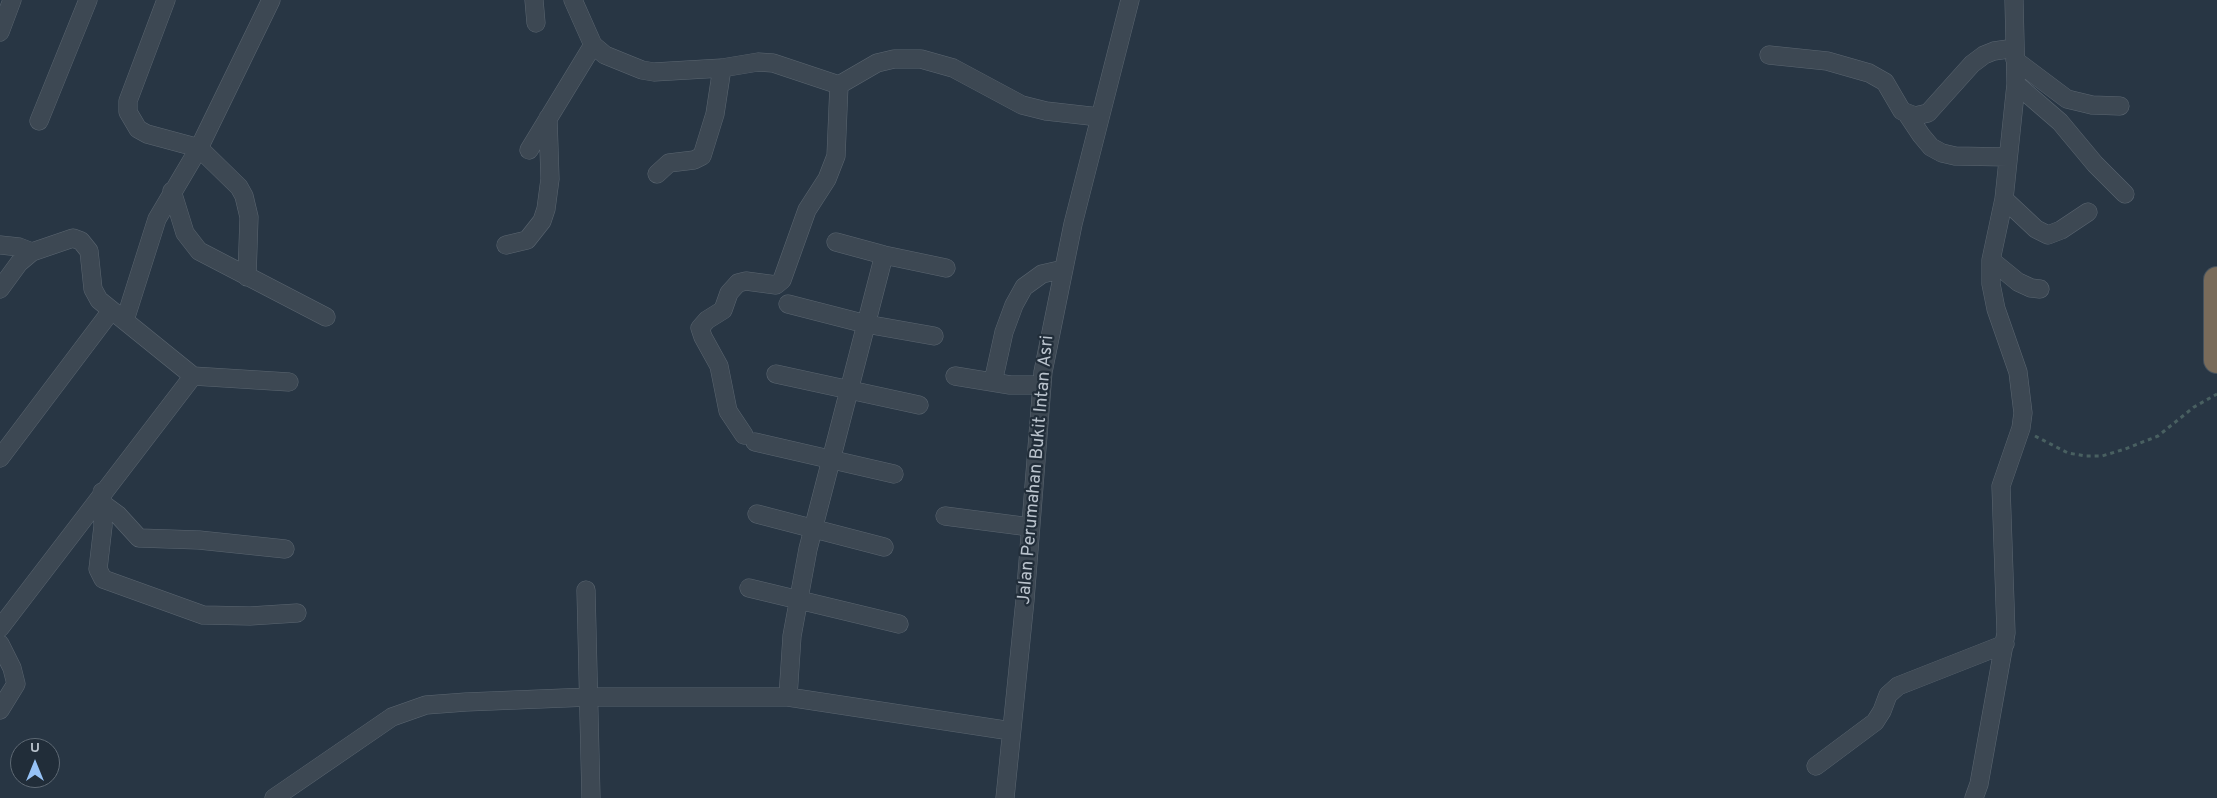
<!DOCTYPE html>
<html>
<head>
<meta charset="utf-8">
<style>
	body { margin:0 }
	#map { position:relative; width:2217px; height:798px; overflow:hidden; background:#283644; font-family:Overpass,sans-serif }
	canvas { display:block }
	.north { position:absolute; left:10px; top:738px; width:50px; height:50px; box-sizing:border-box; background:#212d39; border:1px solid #5e6974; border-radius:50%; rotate:0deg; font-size:14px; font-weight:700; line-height:20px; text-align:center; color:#bac3cd }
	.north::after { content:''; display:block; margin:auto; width:18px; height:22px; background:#96c2f6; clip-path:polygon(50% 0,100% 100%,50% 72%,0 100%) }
</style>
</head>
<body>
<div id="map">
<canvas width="2217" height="798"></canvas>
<div class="north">U</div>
</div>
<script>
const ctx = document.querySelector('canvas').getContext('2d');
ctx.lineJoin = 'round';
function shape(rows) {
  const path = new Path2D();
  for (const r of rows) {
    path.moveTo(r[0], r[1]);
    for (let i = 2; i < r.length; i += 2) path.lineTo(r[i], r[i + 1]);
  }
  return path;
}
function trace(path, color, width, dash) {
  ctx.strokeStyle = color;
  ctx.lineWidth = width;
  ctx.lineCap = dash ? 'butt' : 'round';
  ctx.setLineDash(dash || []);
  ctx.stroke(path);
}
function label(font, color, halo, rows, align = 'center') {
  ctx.font = font + ' Overpass,sans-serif';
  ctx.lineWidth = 4.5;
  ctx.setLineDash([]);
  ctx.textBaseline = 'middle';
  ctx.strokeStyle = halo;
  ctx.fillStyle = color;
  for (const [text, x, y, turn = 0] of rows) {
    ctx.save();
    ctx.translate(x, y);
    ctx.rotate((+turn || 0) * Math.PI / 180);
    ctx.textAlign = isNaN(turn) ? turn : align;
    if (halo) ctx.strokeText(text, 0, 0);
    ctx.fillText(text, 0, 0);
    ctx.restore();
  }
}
const path = shape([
	[2035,436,2068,453,2086,456,2102,456,2125,449,2158,436,2194,407,2217,394]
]);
const minor = shape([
	[166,0,128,101,128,112,138,129,147,134,199,148,239,187,244,196,249,217,247,277],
	[534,0,536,23],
	[573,0,593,45,605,55,642,70,654,72,722,68,758,62,773,63,839,85,877,63,894,59,921,59,953,68,1022,105,1046,111,1099,117],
	[0,32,12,0],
	[1769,55,1827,61,1869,73,1885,82,1902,111,1915,116,1928,113,1972,64,1984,55,1994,51,2015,48],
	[2015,60,2067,99,2092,105,2120,106],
	[2016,84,2060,122,2095,164,2125,194],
	[1907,114,1921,135,1931,147,1942,153,1955,156,2008,157],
	[39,121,88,0],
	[529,150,593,45],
	[657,174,669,163,694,160,702,156,715,114,722,68],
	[172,191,185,233,199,251,326,317],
	[2004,199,2036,229,2048,235,2061,230,2088,212],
	[836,242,884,255,946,268],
	[0,245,19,247,32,252,19,263,0,289],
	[506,245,527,240,542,221,546,209,550,179,548,118],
	[1991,260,2018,282,2031,288,2040,289],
	[788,304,866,324,934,336],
	[125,320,157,219,199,148,271,0],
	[776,374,919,405],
	[193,376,289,382],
	[955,376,1010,385,1042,385],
	[993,382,1004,332,1014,305,1024,287,1042,274,1064,269],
	[744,435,728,411,719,366,703,337,700,328,707,320,723,310,729,293,738,283,746,281,776,285,782,280,807,210,827,179,836,156,839,85],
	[755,442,894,474],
	[0,458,111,311],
	[102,492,103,526,98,569,103,579,203,615,250,616,297,613],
	[103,504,118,515,139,538,199,540,285,549],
	[757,514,884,547],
	[945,516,1030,527],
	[749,588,899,624],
	[586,590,591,798],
	[0,628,193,376,99,300,93,289,89,251,81,241,73,238,32,252],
	[0,644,12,668,16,684,0,710],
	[788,697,792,636,808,549,884,255],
	[1816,766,1875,722,1882,711,1888,695,1898,686,2005,644],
	[274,798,392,717,426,705,466,702,589,697,788,697,1011,731],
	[1005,798,1025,600,1043,372,1073,224,1130,0],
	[1974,798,1979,784,2006,633,2001,486,2021,428,2023,413,2018,372,1996,309,1991,284,1991,260,2004,199,2016,84,2014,0]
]);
const highway = shape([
	[2217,280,2217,360]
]);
const streetNames = [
	["Jalan Perumahan Bukit Intan Asri",1037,470,-85]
];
trace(minor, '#5b6671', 19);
trace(highway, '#47535e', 28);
trace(path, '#496061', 3, [4, 4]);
trace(minor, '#3d4853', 18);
trace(highway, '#796b5a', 26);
label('18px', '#bac3cd', '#212d39', streetNames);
</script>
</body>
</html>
